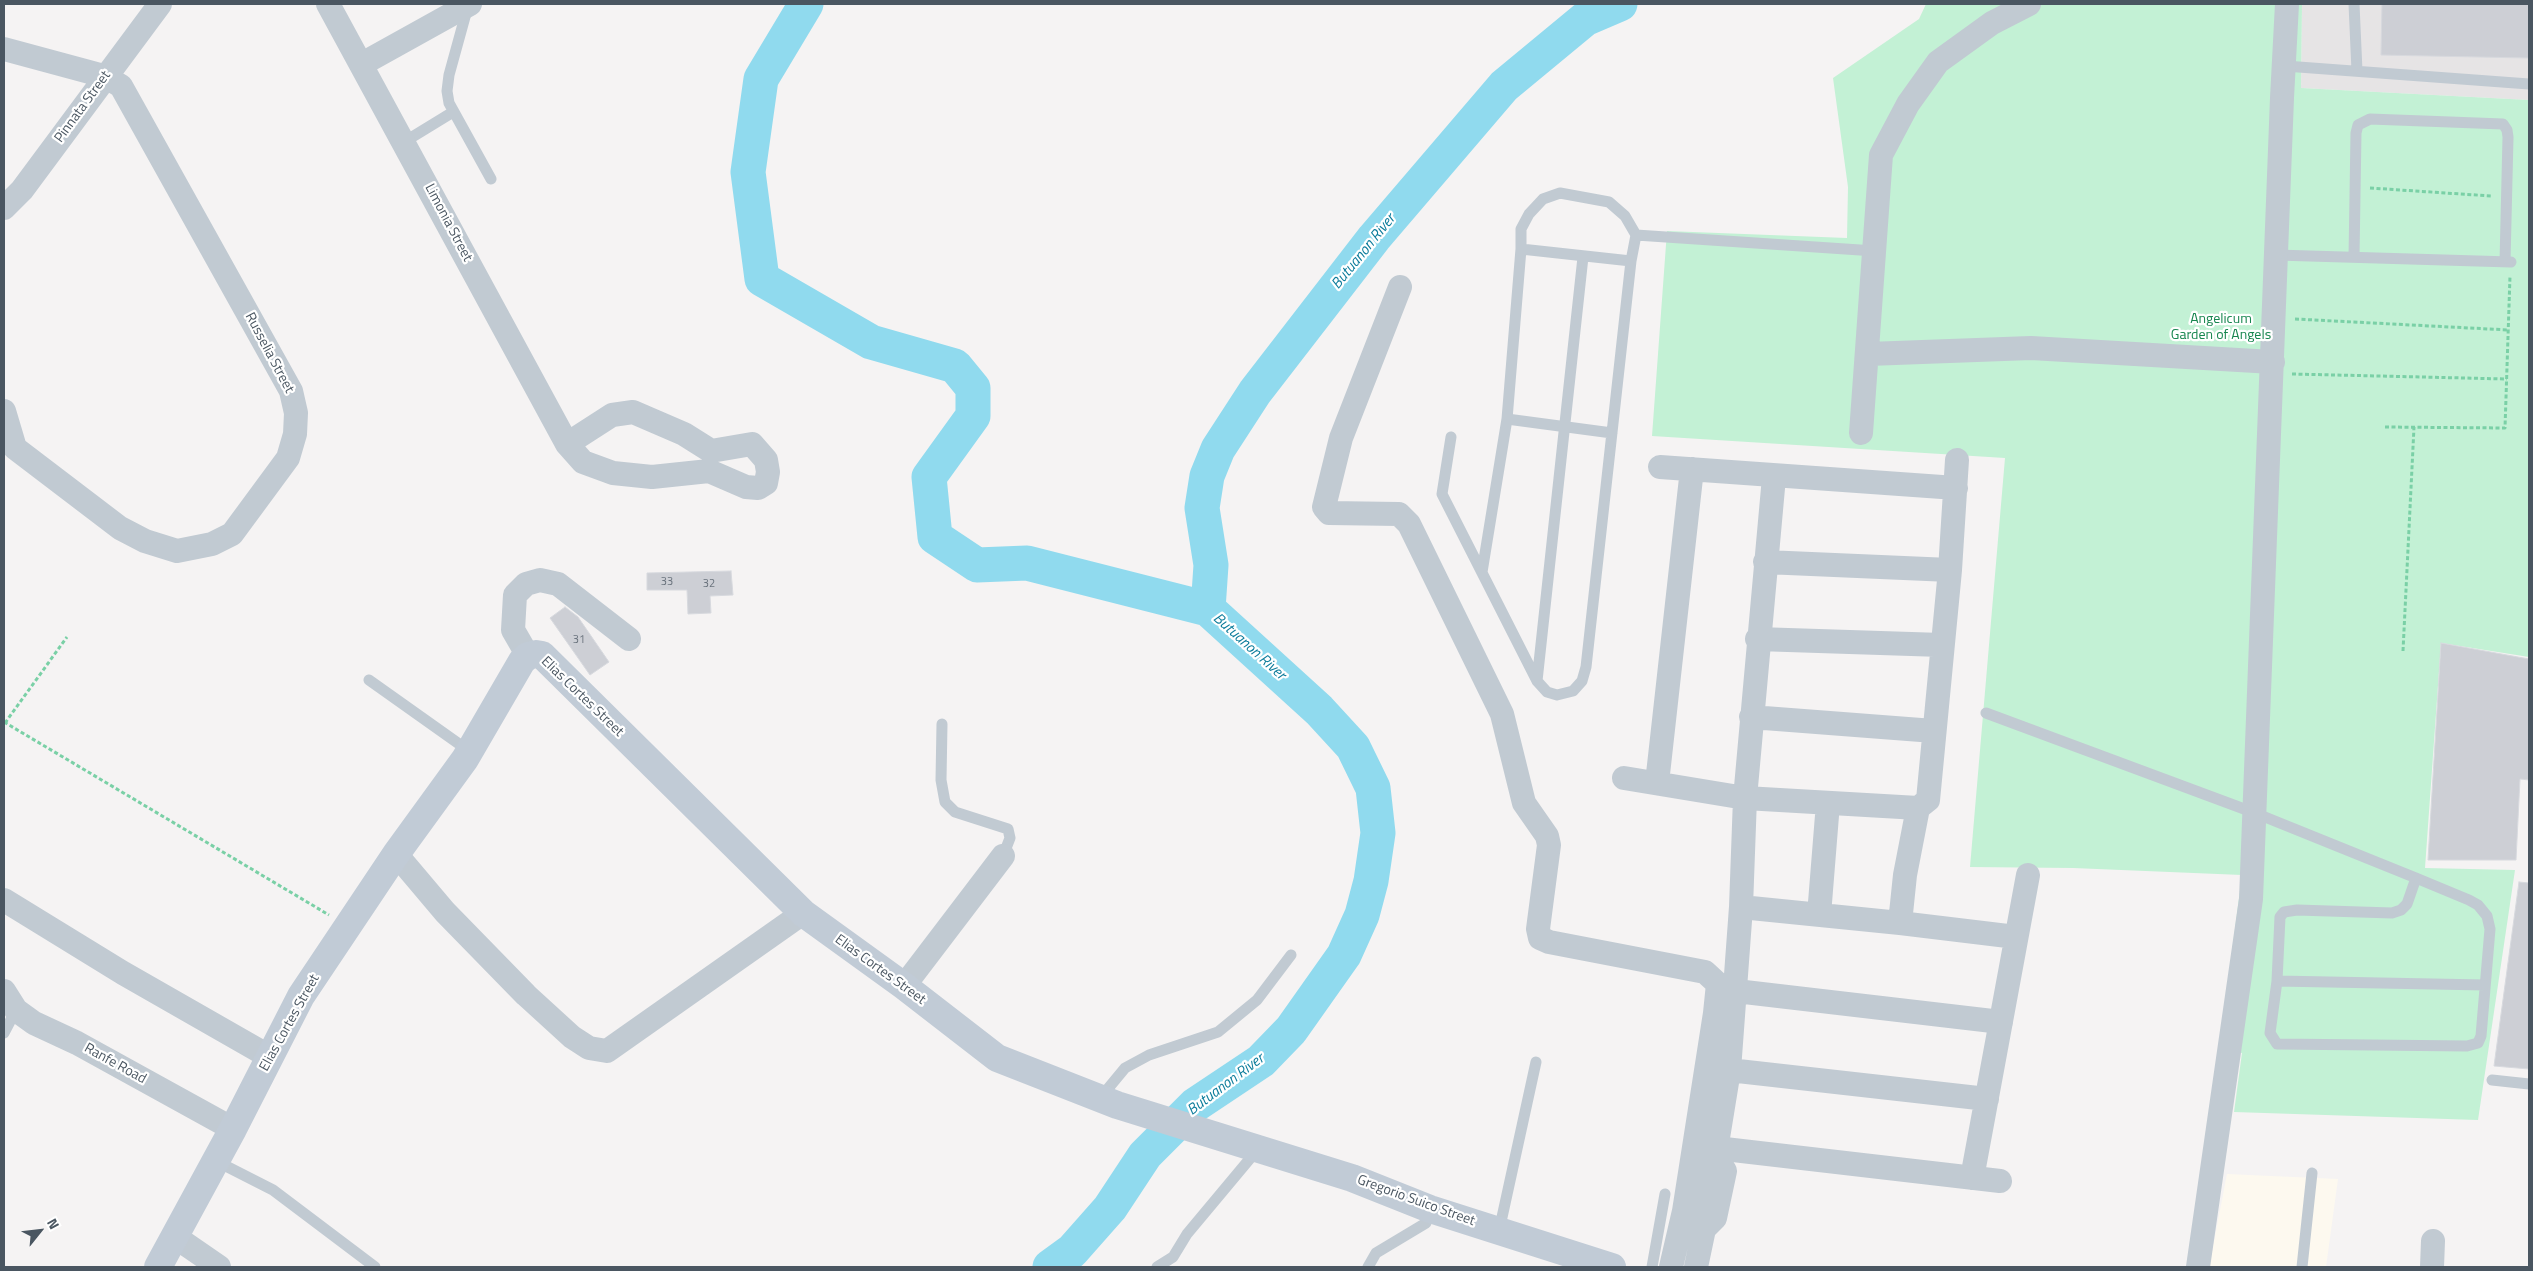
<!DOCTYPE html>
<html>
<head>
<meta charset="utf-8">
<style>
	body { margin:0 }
	#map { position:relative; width:2533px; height:1271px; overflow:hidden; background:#f5f3f3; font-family:"Titillium Web",sans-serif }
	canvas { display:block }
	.frame { position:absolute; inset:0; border:5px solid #4a5661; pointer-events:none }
	.north { position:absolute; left:15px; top:1206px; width:50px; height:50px; -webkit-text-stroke:4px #fff; paint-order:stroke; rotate:61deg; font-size:14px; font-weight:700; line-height:20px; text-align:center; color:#4a5661 }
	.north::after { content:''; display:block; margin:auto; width:18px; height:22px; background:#4a5661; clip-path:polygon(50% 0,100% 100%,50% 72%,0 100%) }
</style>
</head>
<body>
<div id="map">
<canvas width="2533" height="1271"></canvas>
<div class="frame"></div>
<div class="north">N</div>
</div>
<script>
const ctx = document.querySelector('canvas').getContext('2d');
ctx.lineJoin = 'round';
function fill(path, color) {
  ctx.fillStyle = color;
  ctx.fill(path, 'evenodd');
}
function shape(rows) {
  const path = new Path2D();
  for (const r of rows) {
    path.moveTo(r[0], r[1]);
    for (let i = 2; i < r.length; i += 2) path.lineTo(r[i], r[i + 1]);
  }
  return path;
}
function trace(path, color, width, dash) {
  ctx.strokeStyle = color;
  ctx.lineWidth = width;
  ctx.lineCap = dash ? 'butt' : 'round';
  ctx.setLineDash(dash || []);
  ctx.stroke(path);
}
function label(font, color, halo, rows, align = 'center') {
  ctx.font = font + ' "Titillium Web",sans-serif';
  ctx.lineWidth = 4.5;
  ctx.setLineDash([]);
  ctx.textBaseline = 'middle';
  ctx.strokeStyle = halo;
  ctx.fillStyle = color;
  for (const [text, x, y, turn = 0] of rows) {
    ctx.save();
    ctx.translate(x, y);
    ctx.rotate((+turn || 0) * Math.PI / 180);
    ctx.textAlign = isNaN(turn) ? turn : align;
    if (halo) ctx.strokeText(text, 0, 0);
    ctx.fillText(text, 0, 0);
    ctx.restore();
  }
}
const commercial = shape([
	[2227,1174,2338,1179,2326,1267,2209,1267]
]);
const education = shape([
	[2302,4,2529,4,2529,100,2301,88]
]);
const green = shape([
	[1926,4,2302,4,2301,88,2529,100,2529,657,2441,643,2425,868,2515,870,2478,1120,2234,1112,2242,1053,2219,1051,2242,875,2073,868,1970,867,2005,458,1652,436,1667,231,1847,238,1848,187,1833,78,1919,19]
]);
const river = shape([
	[806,4,761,79,748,172,762,279,871,342,955,366,973,388,973,416,929,477,935,537,977,565,1027,563,1208,609],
	[1050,1267,1072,1251,1110,1208,1145,1155,1195,1105,1261,1061,1291,1030,1344,955,1362,915,1371,881,1378,833,1373,788,1353,747,1319,710,1208,609,1211,565,1202,508,1207,476,1218,449,1255,392,1374,238,1504,86,1585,19,1620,4]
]);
const building = shape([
	[2382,4,2529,4,2529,58,2381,55,2382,4],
	[731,571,733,595,710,596,711,613,688,614,687,590,647,590,647,573,731,571],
	[565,607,578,617,609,662,590,675,550,618,565,607],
	[2441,643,2529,659,2529,780,2520,779,2516,860,2428,860,2441,643],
	[2519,882,2529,883,2529,1069,2494,1066,2519,882]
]);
const path = shape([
	[2370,188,2491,196],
	[2295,319,2509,330],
	[2292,374,2507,379],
	[2385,427,2505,428,2510,276],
	[2403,651,2414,427],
	[4,722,329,915],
	[5,723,67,637]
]);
const lane = shape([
	[2354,4,2357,71],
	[468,6,449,75,447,91,449,103,491,179],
	[2285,66,2529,84],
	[404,142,453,112],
	[1521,249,1521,229,1529,214,1543,199,1560,193,1609,202,1625,216,1636,235,1875,251],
	[2276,255,2511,262],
	[2354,257,2356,133,2358,125,2370,119,2503,124,2507,130,2508,137,2505,262],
	[1631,261,1636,235],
	[1507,419,1612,433],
	[1451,437,1442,494,1537,681,1547,692,1557,695,1573,691,1582,681,1586,667,1631,261,1521,249,1507,419,1482,572],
	[369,680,469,751],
	[1537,681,1583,257],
	[1986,713,2255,813,2416,878,2469,900,2478,905,2487,916,2490,929,2481,1036,2478,1043,2467,1046,2277,1044,2270,1033,2277,981,2280,917,2284,912,2297,910,2392,913,2401,910,2407,904,2416,878],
	[942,724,941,780,945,802,955,812,1008,829,1010,838,1003,856],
	[2277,981,2485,985],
	[4,1033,16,1010],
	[2492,1080,2529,1084],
	[1101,1097,1125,1068,1149,1055,1218,1032,1257,1000,1291,955],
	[216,1161,273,1190,375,1267],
	[1499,1231,1536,1062],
	[1157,1267,1173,1257,1187,1234,1258,1149],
	[1368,1267,1376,1253,1426,1223,1430,1209],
	[1652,1267,1665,1194],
	[2302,1267,2312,1173]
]);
const street = shape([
	[328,4,567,444,583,462,613,473,652,477,709,471,746,487,758,488,766,483,768,472,766,460,752,444,711,451],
	[4,49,104,76,121,86,291,391,296,413,295,434,288,458,232,534,212,544,177,551,145,541,120,528,15,448,4,411],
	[362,64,470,4],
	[4,208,22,190,160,4],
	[1400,287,1341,438,1324,507,1329,513,1399,514,1409,524,1502,714,1524,803,1547,836,1549,845,1538,929,1540,938,1549,942,1705,972,1718,984,1715,1013,1684,1211,1671,1267],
	[1868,354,2031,348,2273,362],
	[1861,433,1881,155,1908,104,1938,62,1992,23,2029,4],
	[567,444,612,415,633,412,684,434,711,451],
	[1660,467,1956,488],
	[1765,562,1950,570],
	[1757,639,1942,645],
	[528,656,513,630,515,595,526,584,540,580,558,584,629,639],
	[1751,717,1934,731],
	[1624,778,1745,798,1918,808],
	[1657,783,1692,469],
	[396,854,445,912,526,995,572,1037,589,1048,607,1051,803,913],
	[4,900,123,973,270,1057],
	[1741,907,1900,923,2016,937],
	[1819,915,1828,803],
	[1900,923,1905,875,1918,808,1928,800,1950,570,1957,460],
	[904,986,1003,856],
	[4,991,16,1010,34,1023,77,1043,233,1129],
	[1736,991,2001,1022],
	[1729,1070,1987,1099],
	[1716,1148,2000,1181],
	[1972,1178,2028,875],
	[1704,1229,1715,1218,1725,1171,1715,1156],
	[174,1236,219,1267],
	[1696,1267,1704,1229,1694,1213,1702,1162,1715,1156,1729,1070,1741,907,1745,798,1774,477],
	[2198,1267,2251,899,2282,98,2287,4],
	[2432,1267,2433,1241]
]);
const secondary = shape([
	[158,1267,233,1129,301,996,396,854,465,759,522,661,528,656,536,654,542,655,803,913,904,986,997,1058,1117,1105,1352,1178,1430,1209,1612,1267]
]);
const numberNames = [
	["33",667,582],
	["32",709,584],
	["31",579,640]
];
const streetNames = [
	["Pinnata Street",83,107,-54],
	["Limonia Street",448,223,62],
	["Russelia Street",269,353,62],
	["Elias Cortes Street",582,697,44],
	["Elias Cortes Street",880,970,36],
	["Elias Cortes Street",290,1023,-61],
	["Ranfe Road",115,1064,29],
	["Gregorio Suico Street",1416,1201,20]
];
const parkNames = [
	["Angelicum",2221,320],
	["Garden of Angels",2221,336]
];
const waterNames = [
	["Butuanon River",1364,252,-51],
	["Butuanon River",1249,647,42],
	["Butuanon River",1226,1085,-37]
];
fill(commercial, '#fdf9ef');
fill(education, '#e6e4e5');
fill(green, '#c3f1d5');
trace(river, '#90daee', 35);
fill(building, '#cdcfd5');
trace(building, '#d7d9de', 1);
trace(path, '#7ad0a6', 3, [4, 2.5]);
trace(lane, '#c1cad2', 11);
trace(street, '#c1cad2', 24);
trace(secondary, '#c1cbd6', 28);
label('11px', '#6b747e', null, numberNames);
label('14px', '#4a5661', '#fff', streetNames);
label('14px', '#17864f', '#fff', parkNames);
label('italic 15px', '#0c7c9b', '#fff', waterNames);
</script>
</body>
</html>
